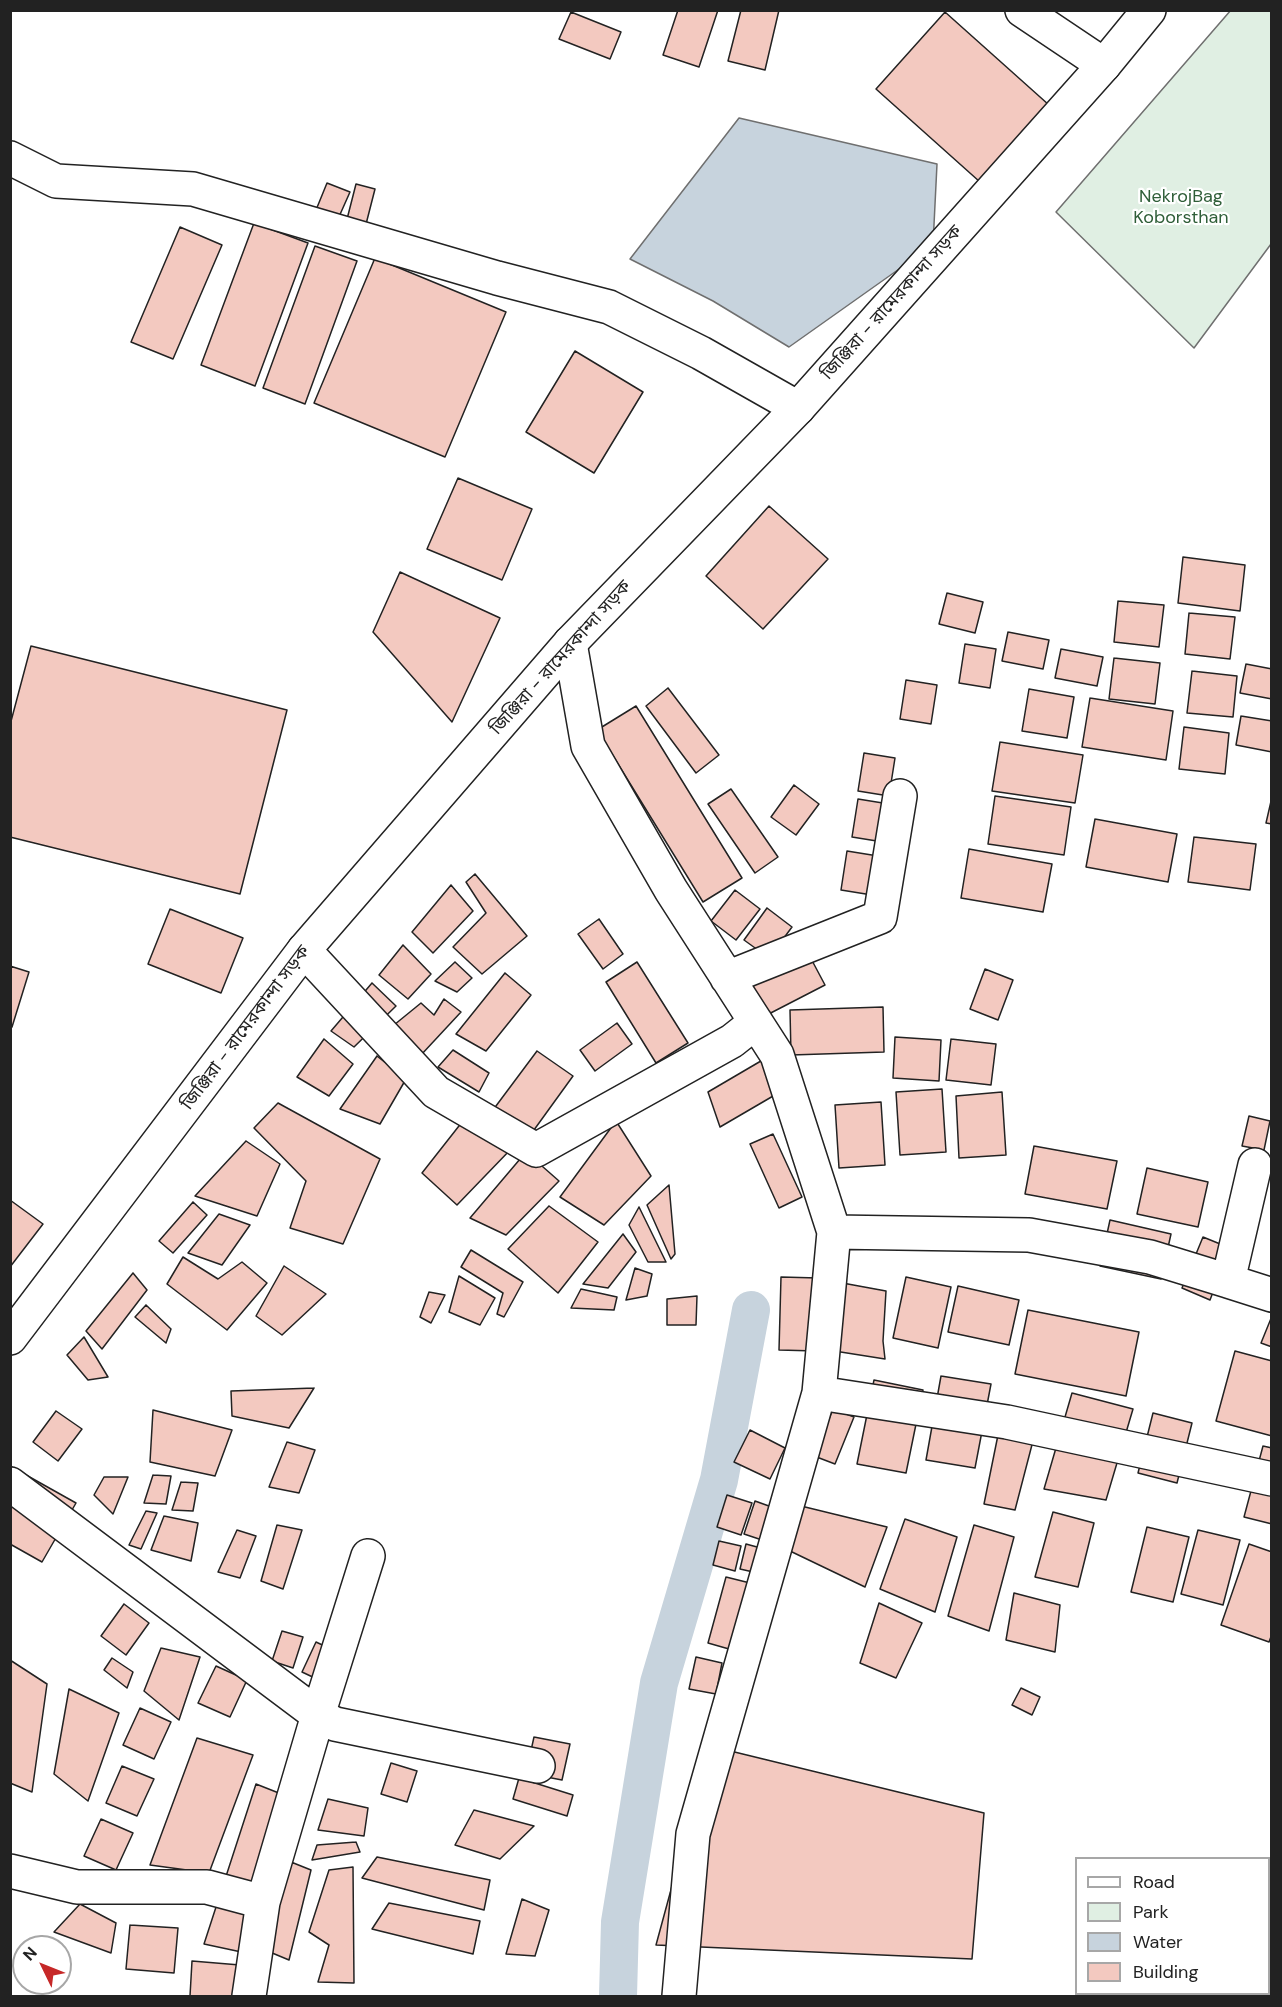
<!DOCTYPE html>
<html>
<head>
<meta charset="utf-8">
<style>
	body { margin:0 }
	#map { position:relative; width:1282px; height:2007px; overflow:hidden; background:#fff; font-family:"DM Sans",sans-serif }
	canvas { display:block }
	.frame { position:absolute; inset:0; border:12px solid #222; pointer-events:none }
	.legend { position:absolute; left:1075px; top:1857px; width:195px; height:138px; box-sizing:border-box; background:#fff; border:2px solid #a7a7a7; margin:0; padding:8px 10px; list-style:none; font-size:18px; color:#222 }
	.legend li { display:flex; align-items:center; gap:12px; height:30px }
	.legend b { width:30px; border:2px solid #a7a7a7 }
	.north { position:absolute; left:12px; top:1935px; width:60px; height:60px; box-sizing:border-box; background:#fff; border:2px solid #a7a7a7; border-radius:50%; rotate:313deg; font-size:16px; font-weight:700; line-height:24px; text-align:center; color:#222 }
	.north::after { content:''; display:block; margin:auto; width:21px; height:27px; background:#c62828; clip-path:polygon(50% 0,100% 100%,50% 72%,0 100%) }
</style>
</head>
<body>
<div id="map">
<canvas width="1282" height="2007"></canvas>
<div class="frame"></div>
<ul class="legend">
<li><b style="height:8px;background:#fff"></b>Road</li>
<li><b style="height:16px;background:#e0efe3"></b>Park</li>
<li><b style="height:16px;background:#c7d3dd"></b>Water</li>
<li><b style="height:16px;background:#f3c9c0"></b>Building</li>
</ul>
<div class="north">N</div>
</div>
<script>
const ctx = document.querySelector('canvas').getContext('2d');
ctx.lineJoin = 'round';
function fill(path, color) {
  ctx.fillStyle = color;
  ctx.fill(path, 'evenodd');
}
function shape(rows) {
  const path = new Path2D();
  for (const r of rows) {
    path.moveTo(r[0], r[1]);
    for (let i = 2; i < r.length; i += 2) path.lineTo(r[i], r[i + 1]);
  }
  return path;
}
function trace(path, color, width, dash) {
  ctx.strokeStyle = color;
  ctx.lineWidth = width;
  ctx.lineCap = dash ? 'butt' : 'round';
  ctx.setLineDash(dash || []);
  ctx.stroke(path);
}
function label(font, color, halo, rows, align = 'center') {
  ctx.font = font + ' "DM Sans","Noto Sans Bengali",sans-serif';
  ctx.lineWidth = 4.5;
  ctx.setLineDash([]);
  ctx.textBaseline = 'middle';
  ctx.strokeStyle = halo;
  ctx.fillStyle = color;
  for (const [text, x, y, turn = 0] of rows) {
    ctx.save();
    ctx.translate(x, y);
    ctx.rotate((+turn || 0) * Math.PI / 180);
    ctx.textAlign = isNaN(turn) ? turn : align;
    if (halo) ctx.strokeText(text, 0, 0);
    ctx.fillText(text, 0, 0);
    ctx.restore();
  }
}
const green = shape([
	[1231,10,1271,11,1271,244,1194,348,1056,212,1231,10]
]);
const water = shape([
	[739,118,937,164,933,245,789,347,713,301,630,259,739,118]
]);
const canal = shape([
	[618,1996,620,1922,659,1683,719,1480,751,1310]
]);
const building = shape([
	[678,10,718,10,699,67,663,55,678,10],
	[741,10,779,10,765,70,728,61,741,10],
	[571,12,621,32,610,59,559,39,571,12],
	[945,12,1049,105,980,182,876,89,945,12],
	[327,183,350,192,338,219,316,210,327,183],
	[356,184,375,189,364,232,345,227,356,184],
	[254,223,308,243,255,386,201,365,254,223],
	[180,227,222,245,173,359,131,342,180,227],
	[315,246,357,261,305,404,263,388,315,246],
	[375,258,506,312,445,457,314,403,375,258],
	[575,351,643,392,594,473,526,432,575,351],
	[458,478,532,509,502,580,427,549,458,478],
	[769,506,828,559,763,629,706,576,769,506],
	[1183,557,1245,565,1240,611,1178,603,1183,557],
	[400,572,500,618,452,722,373,632,400,572],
	[947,593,983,602,975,633,939,624,947,593],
	[1118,601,1164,605,1159,647,1114,642,1118,601],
	[1189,613,1235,617,1230,659,1185,654,1189,613],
	[1008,632,1049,640,1043,669,1002,661,1008,632],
	[965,644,996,649,990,688,959,683,965,644],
	[31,646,287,710,240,894,10,837,10,725,31,646],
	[1061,649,1103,657,1097,686,1055,678,1061,649],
	[1114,658,1160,663,1155,704,1109,699,1114,658],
	[1246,664,1272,669,1272,699,1240,693,1246,664],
	[1192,671,1237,676,1233,717,1187,713,1192,671],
	[906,680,937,685,931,724,900,719,906,680],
	[668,688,719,755,696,773,646,706,668,688],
	[1029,689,1074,697,1067,738,1022,731,1029,689],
	[1090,698,1173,711,1166,760,1082,747,1090,698],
	[636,706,742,878,703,902,597,730,636,706],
	[1241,716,1272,721,1272,752,1236,745,1241,716],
	[1184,727,1229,733,1225,774,1179,769,1184,727],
	[1000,742,1083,755,1075,803,992,791,1000,742],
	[864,753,895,758,889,796,858,791,864,753],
	[794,785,819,804,796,835,771,817,794,785],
	[731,789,778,857,755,873,708,804,731,789],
	[995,796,1071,807,1064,855,988,844,995,796],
	[1272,797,1272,824,1266,823,1272,797],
	[858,799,889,804,883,842,852,837,858,799],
	[1095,819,1177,834,1168,882,1086,867,1095,819],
	[1194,837,1256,844,1250,890,1188,882,1194,837],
	[969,849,1052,864,1043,912,961,898,969,849],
	[847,851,878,856,872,895,841,890,847,851],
	[475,874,527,936,482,974,453,947,486,913,466,882,475,874],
	[451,885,473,911,433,953,412,932,451,885],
	[735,890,760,909,736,940,711,921,735,890],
	[767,908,792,927,769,958,744,940,767,908],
	[170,909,243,938,221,993,148,964,170,909],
	[599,919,623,954,603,969,578,934,599,919],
	[403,945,431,974,408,999,379,975,403,945],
	[808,953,825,985,761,1018,745,985,808,953],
	[455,962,472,978,457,992,435,981,455,962],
	[637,962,688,1043,656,1063,606,982,637,962],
	[10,966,29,972,12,1027,10,1027,10,966],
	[985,969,1013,980,998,1020,970,1009,985,969],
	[505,973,531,995,486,1051,456,1034,505,973],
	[372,983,396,1006,354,1047,331,1031,372,983],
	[444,999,461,1012,421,1055,394,1025,421,1003,434,1015,444,999],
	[883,1007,884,1052,791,1055,790,1010,883,1007],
	[617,1023,632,1044,595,1071,580,1050,617,1023],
	[895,1037,941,1040,939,1081,893,1078,895,1037],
	[324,1039,353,1064,329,1096,297,1077,324,1039],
	[951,1039,996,1044,991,1085,946,1080,951,1039],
	[453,1050,489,1073,479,1092,438,1067,453,1050],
	[537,1051,573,1076,526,1141,490,1114,537,1051],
	[377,1056,406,1079,380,1124,340,1109,377,1056],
	[766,1058,780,1092,720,1127,708,1092,766,1058],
	[942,1089,946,1152,900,1155,896,1092,942,1089],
	[1002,1092,1006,1155,959,1158,956,1096,1002,1092],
	[881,1102,885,1165,839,1168,835,1105,881,1102],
	[278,1103,380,1159,343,1244,290,1228,306,1181,254,1128,278,1103],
	[1249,1116,1270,1121,1264,1150,1242,1146,1249,1116],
	[466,1117,512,1148,457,1205,422,1173,466,1117],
	[616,1121,651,1176,604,1225,560,1197,616,1121],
	[773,1134,802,1197,779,1208,750,1144,773,1134],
	[246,1141,280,1164,257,1216,195,1196,246,1141],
	[1034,1146,1117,1161,1107,1209,1025,1194,1034,1146],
	[526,1152,559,1181,506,1235,470,1218,526,1152],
	[1147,1168,1208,1182,1198,1227,1137,1214,1147,1168],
	[669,1185,675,1254,671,1259,647,1205,669,1185],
	[10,1200,43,1224,10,1267,10,1200],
	[193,1202,207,1215,173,1253,159,1241,193,1202],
	[549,1206,598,1242,558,1293,508,1249,549,1206],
	[639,1207,666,1262,648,1262,629,1225,639,1207],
	[219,1214,250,1225,222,1265,188,1253,219,1214],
	[1110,1220,1171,1234,1161,1279,1100,1266,1110,1220],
	[623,1234,636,1252,608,1288,583,1284,623,1234],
	[1203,1237,1230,1248,1210,1300,1182,1288,1203,1237],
	[471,1250,523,1282,504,1317,497,1314,503,1293,461,1267,471,1250],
	[183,1257,218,1279,242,1262,267,1283,227,1330,167,1284,183,1257],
	[284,1266,326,1294,282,1335,256,1316,284,1266],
	[635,1268,652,1274,647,1296,626,1300,635,1268],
	[133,1273,147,1290,102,1349,86,1331,133,1273],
	[459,1276,495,1298,480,1325,449,1312,459,1276],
	[781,1277,818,1278,816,1351,779,1350,781,1277],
	[906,1277,951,1287,938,1348,893,1338,906,1277],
	[837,1282,886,1291,883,1341,885,1359,828,1350,837,1282],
	[958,1286,1019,1300,1009,1345,948,1332,958,1286],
	[581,1289,617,1297,614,1310,571,1308,581,1289],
	[429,1292,445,1295,431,1323,420,1317,429,1292],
	[697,1296,696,1325,667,1325,667,1299,697,1296],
	[146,1305,171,1329,166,1343,135,1317,146,1305],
	[1028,1310,1139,1332,1126,1396,1015,1374,1028,1310],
	[1272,1316,1272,1347,1261,1343,1272,1316],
	[84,1337,108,1377,88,1380,67,1355,84,1337],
	[1235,1351,1272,1361,1272,1436,1216,1421,1235,1351],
	[941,1376,991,1384,975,1468,926,1460,941,1376],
	[874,1380,923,1390,906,1473,857,1464,874,1380],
	[314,1388,289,1428,232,1416,231,1391,314,1388],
	[1072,1393,1133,1409,1106,1500,1044,1489,1072,1393],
	[833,1409,854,1417,835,1464,814,1456,833,1409],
	[153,1410,232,1430,215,1476,150,1462,153,1410],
	[56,1411,82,1429,58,1461,33,1442,56,1411],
	[1153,1413,1192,1423,1177,1483,1138,1473,1153,1413],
	[750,1430,785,1448,770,1479,734,1462,750,1430],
	[998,1435,1034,1437,1015,1510,984,1504,998,1435],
	[287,1442,315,1450,299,1493,269,1487,287,1442],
	[1263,1446,1272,1448,1272,1524,1244,1517,1263,1446],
	[10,1466,76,1503,42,1562,10,1544,10,1466],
	[153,1475,171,1476,166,1504,144,1503,153,1475],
	[104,1477,128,1477,113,1514,94,1495,104,1477],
	[181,1482,198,1483,193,1511,172,1510,181,1482],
	[727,1495,752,1503,741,1535,717,1527,727,1495],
	[755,1501,780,1510,768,1542,744,1534,755,1501],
	[801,1506,887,1527,865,1587,790,1551,801,1506],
	[146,1511,157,1513,141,1549,129,1545,146,1511],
	[1053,1512,1094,1523,1078,1587,1035,1577,1053,1512],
	[164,1516,198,1523,191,1561,151,1550,164,1516],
	[905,1519,957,1537,935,1612,880,1589,905,1519],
	[277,1525,302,1530,283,1589,261,1581,277,1525],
	[974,1525,1014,1537,989,1631,948,1616,974,1525],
	[1147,1527,1189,1537,1173,1602,1131,1592,1147,1527],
	[237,1530,256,1536,240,1578,218,1572,237,1530],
	[1198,1530,1240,1540,1223,1605,1181,1594,1198,1530],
	[719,1541,741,1546,735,1571,713,1565,719,1541],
	[746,1544,768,1550,762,1574,740,1569,746,1544],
	[1249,1544,1272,1552,1272,1634,1269,1642,1221,1625,1249,1544],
	[726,1577,754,1584,736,1651,708,1643,726,1577],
	[1014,1593,1060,1605,1055,1652,1006,1640,1014,1593],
	[879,1603,922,1623,896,1678,860,1663,879,1603],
	[124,1604,149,1623,126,1655,101,1636,124,1604],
	[282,1631,303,1637,293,1668,272,1661,282,1631],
	[316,1642,333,1650,319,1680,302,1672,316,1642],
	[161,1648,200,1657,179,1720,144,1691,161,1648],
	[696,1657,722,1663,716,1694,689,1689,696,1657],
	[112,1658,133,1672,127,1688,104,1670,112,1658],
	[10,1660,47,1684,32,1792,10,1783,10,1660],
	[216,1666,247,1680,230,1717,198,1703,216,1666],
	[1021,1688,1040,1697,1032,1715,1012,1705,1021,1688],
	[69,1689,119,1713,88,1801,54,1774,69,1689],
	[140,1708,171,1722,154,1759,123,1745,140,1708],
	[534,1737,570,1744,562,1780,526,1773,534,1737],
	[197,1738,253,1755,209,1873,150,1865,197,1738],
	[710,1746,984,1813,972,1959,656,1945,710,1746],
	[391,1763,417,1771,407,1802,381,1794,391,1763],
	[122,1766,154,1779,137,1816,106,1803,122,1766],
	[519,1778,573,1795,567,1816,513,1799,519,1778],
	[256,1784,294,1799,246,1953,204,1944,256,1784],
	[328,1799,368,1808,364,1836,318,1830,328,1799],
	[474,1810,534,1826,500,1859,455,1845,474,1810],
	[101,1819,133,1833,116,1870,84,1856,101,1819],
	[356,1842,360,1852,312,1860,317,1845,356,1842],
	[377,1857,490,1880,484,1910,362,1878,377,1857],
	[291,1862,311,1870,289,1960,265,1950,291,1862],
	[353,1867,354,1983,318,1982,329,1945,309,1932,329,1870,353,1867],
	[522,1899,549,1910,535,1956,506,1954,522,1899],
	[389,1903,480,1921,473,1954,372,1929,389,1903],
	[80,1904,116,1923,111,1953,54,1932,80,1904],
	[130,1925,178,1928,174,1973,126,1969,130,1925],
	[192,1961,240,1965,238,1996,190,1996,192,1961]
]);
const minor = shape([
	[1022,10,1104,65],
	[10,158,56,181,193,189,497,278,609,307,701,353,798,408],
	[570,643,588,746,671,890,777,1055,834,1232,819,1393,693,1834,679,1996],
	[304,950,436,1092,536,1150,732,1041,756,1022],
	[727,978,880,917,900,796],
	[834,1232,1029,1235,1150,1257,1228,1281,1255,1165],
	[1228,1281,1272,1295],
	[819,1393,1007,1422,1272,1479],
	[10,1484,318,1715,335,1724,538,1766],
	[10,1871,77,1887,207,1887,263,1902,318,1715,368,1556],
	[249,1996,263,1902]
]);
const major = shape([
	[10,1338,304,950,570,643,798,408,1104,65,1149,10]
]);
const parkNames = [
	["NekrojBag",1181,197],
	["Koborsthan",1181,218]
];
const streetNames = [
	["জিঞ্জিরা - রামেরকান্দা সড়ক",892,303,-48],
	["জিঞ্জিরা - রামেরকান্দা সড়ক",561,658,-48],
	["জিঞ্জিরা - রামেরকান্দা সড়ক",246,1028,-53]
];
fill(green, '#e0efe3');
trace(green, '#6f6f6f', 1.5);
fill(water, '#c7d3dd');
trace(water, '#6f6f6f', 1.5);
trace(canal, '#c7d3dd', 38);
fill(building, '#f3c9c0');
trace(building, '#222', 1.5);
trace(minor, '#222', 36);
trace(major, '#222', 36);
trace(minor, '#fff', 33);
trace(major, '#fff', 33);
label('18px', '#2f5e38', '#fff', parkNames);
label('18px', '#222', '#fff', streetNames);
</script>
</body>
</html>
